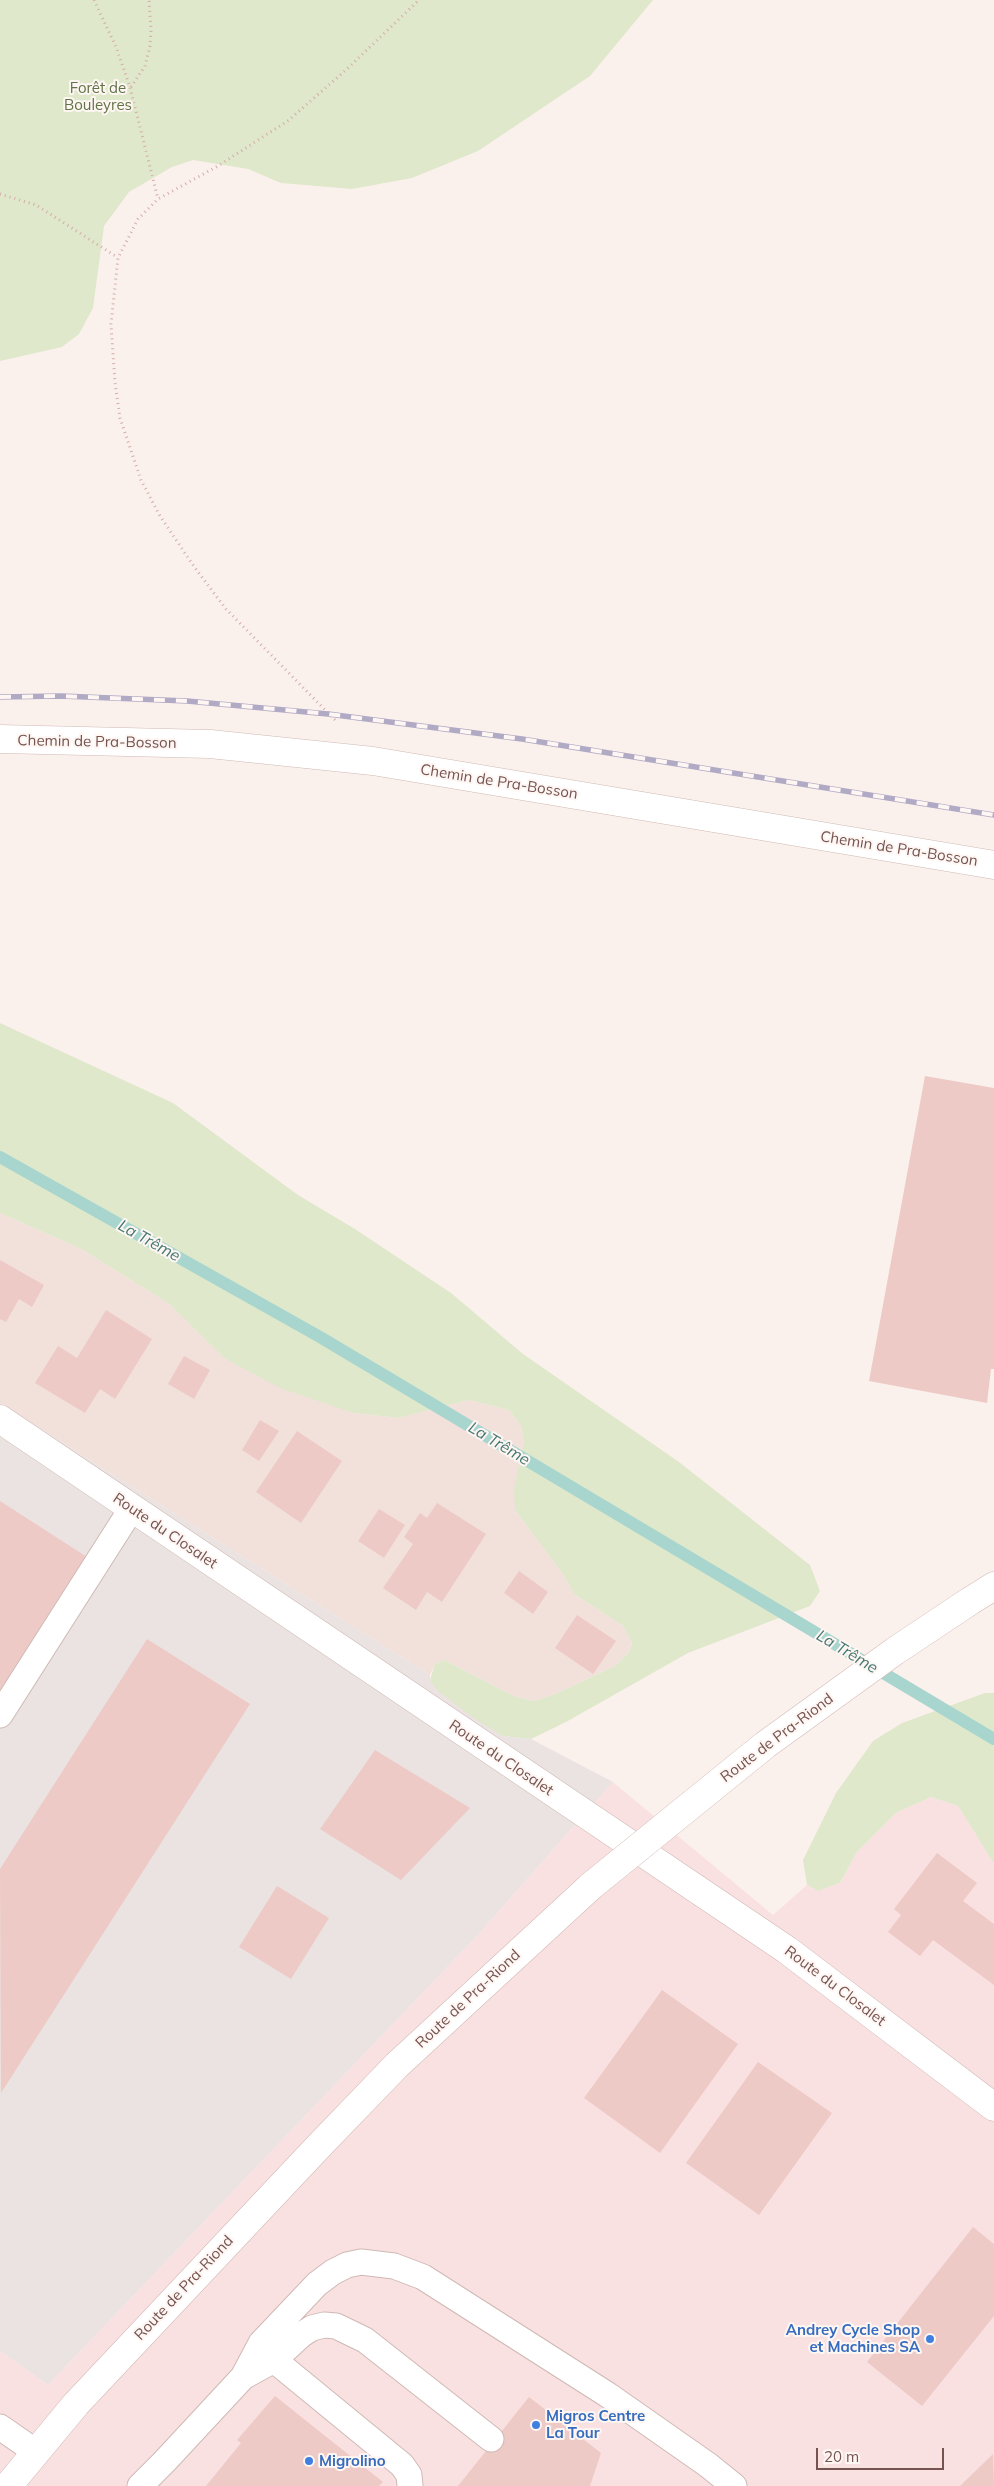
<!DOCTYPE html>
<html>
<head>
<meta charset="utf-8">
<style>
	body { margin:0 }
	#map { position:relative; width:994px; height:2486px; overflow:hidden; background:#fbf1ec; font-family:Mulish,sans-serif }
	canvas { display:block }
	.scale { position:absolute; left:816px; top:2448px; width:128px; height:22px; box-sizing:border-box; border:2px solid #755350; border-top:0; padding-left:6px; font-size:15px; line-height:18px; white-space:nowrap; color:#755350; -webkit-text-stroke:4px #fef6f3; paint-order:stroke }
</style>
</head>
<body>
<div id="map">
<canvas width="994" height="2486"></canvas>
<div class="scale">20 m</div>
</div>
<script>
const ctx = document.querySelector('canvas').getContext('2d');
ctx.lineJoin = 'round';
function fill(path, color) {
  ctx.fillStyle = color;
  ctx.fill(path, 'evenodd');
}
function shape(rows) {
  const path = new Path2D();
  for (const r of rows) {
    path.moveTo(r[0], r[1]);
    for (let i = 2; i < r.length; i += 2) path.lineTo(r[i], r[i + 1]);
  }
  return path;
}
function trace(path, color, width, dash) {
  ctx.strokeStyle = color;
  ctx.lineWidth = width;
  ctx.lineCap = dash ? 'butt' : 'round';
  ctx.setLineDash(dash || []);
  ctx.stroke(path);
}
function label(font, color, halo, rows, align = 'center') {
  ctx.font = font + ' Mulish,sans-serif';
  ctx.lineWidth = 4;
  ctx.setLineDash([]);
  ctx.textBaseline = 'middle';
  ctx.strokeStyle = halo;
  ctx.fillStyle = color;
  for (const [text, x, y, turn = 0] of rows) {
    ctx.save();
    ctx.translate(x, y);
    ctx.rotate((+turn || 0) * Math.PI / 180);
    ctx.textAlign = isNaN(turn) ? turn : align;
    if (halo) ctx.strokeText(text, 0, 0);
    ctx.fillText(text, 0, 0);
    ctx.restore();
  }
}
const residential = shape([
	[0,1213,81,1249,168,1303,224,1358,353,1413,398,1418,469,1400,509,1410,521,1426,524,1442,515,1510,562,1573,574,1594,623,1626,632,1641,629,1652,615,1666,555,1694,534,1701,516,1697,444,1660,435,1664,430,1675,0,1403]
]);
const commercial = shape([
	[613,1782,773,1915,807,1885,818,1891,840,1883,857,1852,896,1813,931,1797,958,1806,994,1864,994,2486,0,2486,0,2351,48,2385,476,1937]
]);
const industrial = shape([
	[0,1403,430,1675,430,1680,503,1736,531,1739,613,1782,476,1937,48,2385,0,2351]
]);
const green = shape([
	[0,0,653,0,590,76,478,151,412,178,352,189,281,183,248,169,193,160,172,167,129,192,104,226,93,308,79,334,62,347,0,361],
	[0,1023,173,1103,298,1195,355,1229,451,1293,523,1354,679,1462,810,1565,820,1591,810,1606,688,1653,566,1722,531,1739,503,1736,475,1719,437,1690,430,1680,435,1664,444,1660,516,1697,534,1701,555,1694,615,1666,629,1652,632,1642,623,1626,574,1594,562,1573,515,1510,514,1488,524,1442,521,1426,509,1410,469,1400,398,1418,353,1413,280,1388,224,1358,168,1303,81,1249,0,1213],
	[985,1693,994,1693,994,1864,958,1806,931,1797,896,1813,857,1852,840,1883,818,1891,807,1885,803,1860,836,1793,873,1741,902,1723]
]);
const stream = shape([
	[0,1157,320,1337,994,1739]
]);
const building = shape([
	[925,1076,994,1088,994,1369,991,1369,987,1403,869,1381],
	[0,1260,44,1285,32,1307,19,1299,6,1322,0,1319],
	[106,1310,152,1339,115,1399,100,1389,85,1413,35,1383,58,1346,77,1358],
	[184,1356,210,1370,194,1399,168,1384],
	[260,1420,279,1431,259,1461,242,1450],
	[297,1431,342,1461,301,1523,256,1492],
	[0,1501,87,1557,0,1693],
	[437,1503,486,1534,442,1602,427,1592,416,1610,383,1588,413,1544,404,1537,420,1513,427,1518],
	[379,1509,405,1525,384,1558,358,1541],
	[519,1571,548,1592,533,1614,504,1593],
	[577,1615,616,1641,593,1674,555,1648],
	[147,1639,250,1704,1,2093,0,1869],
	[375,1750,470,1808,401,1880,320,1829],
	[937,1853,977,1883,963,1901,994,1924,994,1985,933,1940,920,1956,888,1932,901,1915,894,1909],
	[277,1886,329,1918,291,1979,239,1947],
	[662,1990,738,2044,660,2153,584,2098],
	[758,2062,832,2113,759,2215,686,2163],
	[973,2227,994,2244,994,2316,922,2406,867,2362],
	[275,2396,383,2482,379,2486,206,2486,241,2443,237,2440],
	[529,2397,601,2453,590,2486,458,2486],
	[993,2454,994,2486,960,2486]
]);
const path = shape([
	[94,0,116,47,130,87,158,199],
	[131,87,145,66,150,46,151,30,149,0],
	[0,194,36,205,117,257],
	[335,720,226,609,195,568,160,516,141,480,120,418,115,383,111,324,118,258,138,219,158,199,218,166,289,120,347,69,419,0]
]);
const lane = shape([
	[0,1715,132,1508],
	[274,2360,402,2465,409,2475,410,2486],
	[243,2377,274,2360,301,2335,312,2328,324,2325,336,2326,365,2340,491,2439],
	[0,2427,36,2452],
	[140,2486,165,2461,243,2377,261,2343,317,2284,333,2272,347,2265,361,2262,394,2266,423,2277,608,2395,708,2465,734,2486]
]);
const street = shape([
	[0,739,210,744,373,761,994,865],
	[0,1419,787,1950,994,2107]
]);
const secondary = shape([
	[967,1603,994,1586],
	[8,2486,76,2404,317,2148,397,2065,591,1886]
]);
const rail = shape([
	[0,697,61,696,187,701,328,714,522,739,994,815]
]);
const secondaryBridge = shape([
	[591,1886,765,1745,895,1651,967,1603]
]);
const markers = [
	[930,2339,5,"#3f7fe0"],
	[536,2425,5,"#3f7fe0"],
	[309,2461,5,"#3f7fe0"]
];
const parkNames = [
	["Forêt de",98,88],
	["Bouleyres",98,105]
];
const streetNames = [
	["Chemin de Pra-Bosson",97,742,1],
	["Chemin de Pra-Bosson",499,782,9],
	["Chemin de Pra-Bosson",899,849,9],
	["Route du Closalet",165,1531,34],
	["Route de Pra-Riond",777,1738,-37],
	["Route du Closalet",501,1758,34],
	["Route du Closalet",835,1986,37],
	["Route de Pra-Riond",468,1999,-43],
	["Route de Pra-Riond",184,2288,-47]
];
const shopNames = [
	["Andrey Cycle Shop",920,2330,"right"],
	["et Machines SA",920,2347,"right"],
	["Migros Centre",546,2416],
	["La Tour",546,2433],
	["Migrolino",319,2461]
];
const waterNames = [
	["La Trême",149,1241,29],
	["La Trême",499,1444,31],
	["La Trême",847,1652,31]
];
fill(residential, '#f2e1db');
fill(commercial, '#fae1e1');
fill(industrial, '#ebe3e1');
fill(green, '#dfe8cb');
trace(stream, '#a9d5cf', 12);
fill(building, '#eecac6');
trace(lane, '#cfb9b4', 27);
trace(street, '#cfb9b4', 29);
trace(secondary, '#d4b9b5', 29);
trace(path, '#d4ada8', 3, [1, 4]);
trace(lane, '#fff', 25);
trace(street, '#fff', 28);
trace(secondary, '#fff', 28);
trace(rail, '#b1aac5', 5.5);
trace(rail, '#fef6f3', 4, [11]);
trace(secondaryBridge, '#d4b9b5', 29, []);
trace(secondaryBridge, '#fff', 28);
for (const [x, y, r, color] of markers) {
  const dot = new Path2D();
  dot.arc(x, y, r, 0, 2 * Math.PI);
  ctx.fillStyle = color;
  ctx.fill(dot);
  trace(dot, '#fef6f3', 2);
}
label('15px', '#617446', '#fef6f3', parkNames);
label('15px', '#755350', '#fef6f3', streetNames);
label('bold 15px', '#366cbe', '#fef6f3', shopNames, 'left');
label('italic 16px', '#457872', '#fef6f3', waterNames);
</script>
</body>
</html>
